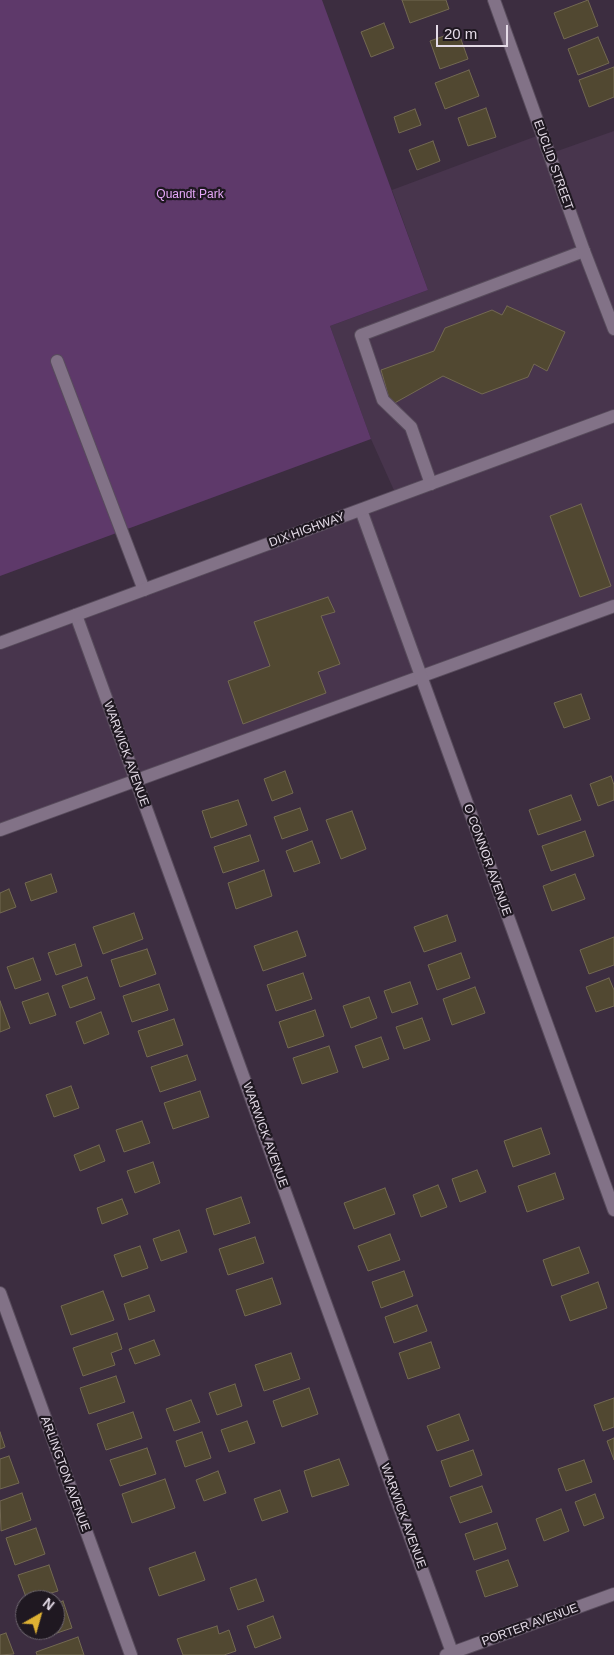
<!DOCTYPE html>
<html>
<head>
<meta charset="utf-8">
<style>
	body { margin:0 }
	#map { position:relative; width:614px; height:1655px; overflow:hidden; background:#3c2d40; font-family:Arial,sans-serif }
	canvas { display:block }
	.north { position:absolute; left:15px; top:1590px; width:50px; height:50px; box-sizing:border-box; background:#1f1821; border:1px solid #6e6670; border-radius:50%; rotate:38deg; font-size:14px; font-weight:700; line-height:20px; text-align:center; color:#e4dbe7 }
	.north::after { content:''; display:block; margin:auto; width:18px; height:22px; background:#deb133; clip-path:polygon(50% 0,100% 100%,50% 72%,0 100%) }
	.scale { position:absolute; left:436px; top:25px; width:72px; height:22px; box-sizing:border-box; border:2px solid #e4dbe7; border-top:0; padding-left:6px; font-size:15px; line-height:18px; white-space:nowrap; color:#e4dbe7; -webkit-text-stroke:4px #1f1821; paint-order:stroke }
</style>
</head>
<body>
<div id="map">
<canvas width="614" height="1655"></canvas>
<div class="north">N</div>
<div class="scale">20 m</div>
</div>
<script>
const ctx = document.querySelector('canvas').getContext('2d');
ctx.lineJoin = 'round';
function fill(path, color) {
  ctx.fillStyle = color;
  ctx.fill(path, 'evenodd');
}
function shape(rows) {
  const path = new Path2D();
  for (const r of rows) {
    path.moveTo(r[0], r[1]);
    for (let i = 2; i < r.length; i += 2) path.lineTo(r[i], r[i + 1]);
  }
  return path;
}
function trace(path, color, width, dash) {
  ctx.strokeStyle = color;
  ctx.lineWidth = width;
  ctx.lineCap = dash ? 'butt' : 'round';
  ctx.setLineDash(dash || []);
  ctx.stroke(path);
}
function label(font, color, halo, rows, align = 'center') {
  ctx.font = font + ' Arial,sans-serif';
  ctx.lineWidth = 4.5;
  ctx.setLineDash([]);
  ctx.textBaseline = 'middle';
  ctx.strokeStyle = halo;
  ctx.fillStyle = color;
  for (const [text, x, y, turn = 0] of rows) {
    ctx.save();
    ctx.translate(x, y);
    ctx.rotate((+turn || 0) * Math.PI / 180);
    ctx.textAlign = isNaN(turn) ? turn : align;
    if (halo) ctx.strokeText(text, 0, 0);
    ctx.fillText(text, 0, 0);
    ctx.restore();
  }
}
const built = shape([
	[614,131,614,606,0,830,0,643,397,497,371,439,330,326,428,290,392,190,542,134,549,154]
]);
const green = shape([
	[0,0,322,0,428,290,330,326,371,439,0,576]
]);
const building = shape([
	[402,0,446,0,449,9,410,23,402,0],
	[588,0,598,26,564,39,554,13,588,0],
	[384,23,394,48,371,57,361,32,384,23],
	[458,31,468,59,440,69,430,41,458,31],
	[598,37,609,63,578,75,568,49,598,37],
	[614,67,614,97,589,107,579,80,614,67],
	[469,70,479,96,445,109,435,83,469,70],
	[486,108,496,137,468,146,458,118,486,108],
	[415,109,421,125,399,133,394,117,415,109],
	[433,141,440,161,417,170,409,150,433,141],
	[507,306,565,332,547,371,534,364,528,377,482,394,443,376,391,405,381,370,434,351,445,328,492,310,502,315,507,306],
	[581,504,611,586,580,597,550,516,581,504],
	[328,597,335,612,321,616,340,664,318,672,326,693,243,724,228,681,270,666,254,622,328,597],
	[581,694,590,719,564,728,554,703,581,694],
	[285,771,293,793,272,801,264,779,285,771],
	[611,776,614,785,614,800,598,806,590,784,611,776],
	[571,795,581,820,538,835,529,810,571,795],
	[238,800,247,825,211,838,202,811,238,800],
	[300,808,308,830,282,839,274,817,300,808],
	[352,811,366,849,341,859,326,820,352,811],
	[585,831,594,856,551,871,542,846,585,831],
	[250,835,259,861,223,873,214,847,250,835],
	[312,841,320,863,294,872,286,851,312,841],
	[264,870,272,896,236,909,228,883,264,870],
	[51,874,57,892,31,901,25,883,51,874],
	[575,874,585,899,552,911,543,886,575,874],
	[9,889,16,907,0,913,0,893,9,889],
	[134,913,143,939,103,954,93,927,134,913],
	[447,915,456,941,424,952,414,927,447,915],
	[297,931,306,956,263,971,254,946,297,931],
	[614,937,614,965,589,974,580,950,614,937],
	[75,944,82,966,56,975,48,953,75,944],
	[147,949,156,974,120,987,111,960,147,949],
	[461,953,470,978,437,990,428,965,461,953],
	[33,958,41,980,15,989,7,967,33,958],
	[303,973,312,999,276,1011,267,985,303,973],
	[87,977,95,999,70,1008,62,986,87,977],
	[609,978,614,990,614,1006,596,1012,586,987,609,978],
	[410,982,418,1004,392,1013,384,991,410,982],
	[159,984,168,1010,132,1022,123,996,159,984],
	[475,987,485,1013,452,1025,443,999,475,987],
	[48,993,56,1015,30,1024,22,1002,48,993],
	[369,997,377,1018,351,1028,343,1006,369,997],
	[0,1001,10,1028,0,1032,0,1001],
	[315,1010,324,1036,288,1048,279,1022,315,1010],
	[101,1012,109,1034,84,1044,76,1022,101,1012],
	[422,1018,430,1040,404,1049,396,1027,422,1018],
	[174,1019,183,1045,147,1057,138,1031,174,1019],
	[381,1037,389,1059,363,1068,355,1046,381,1037],
	[329,1046,338,1072,302,1084,293,1058,329,1046],
	[187,1055,196,1080,160,1092,151,1067,187,1055],
	[71,1086,79,1108,54,1117,46,1095,71,1086],
	[200,1091,209,1117,173,1129,164,1103,200,1091],
	[142,1121,150,1143,124,1152,116,1130,142,1121],
	[541,1128,550,1154,513,1167,504,1141,541,1128],
	[99,1145,105,1161,80,1171,74,1155,99,1145],
	[153,1162,160,1183,135,1193,127,1171,153,1162],
	[477,1170,486,1192,460,1202,452,1179,477,1170],
	[555,1173,564,1199,527,1212,518,1186,555,1173],
	[438,1185,447,1207,421,1217,413,1195,438,1185],
	[385,1188,395,1214,354,1229,344,1203,385,1188],
	[241,1197,250,1223,214,1235,206,1209,241,1197],
	[122,1199,128,1214,102,1224,97,1208,122,1199],
	[179,1230,187,1252,161,1261,153,1239,179,1230],
	[390,1234,400,1260,368,1271,358,1246,390,1234],
	[255,1237,264,1263,228,1275,219,1249,255,1237],
	[140,1246,148,1268,122,1277,114,1255,140,1246],
	[579,1247,589,1273,552,1286,543,1260,579,1247],
	[404,1271,413,1296,381,1308,372,1282,404,1271],
	[272,1278,281,1304,245,1316,236,1290,272,1278],
	[598,1282,607,1308,570,1321,561,1296,598,1282],
	[103,1291,114,1320,71,1335,61,1306,103,1291],
	[149,1295,155,1311,129,1320,124,1304,149,1295],
	[417,1305,427,1331,394,1343,385,1317,417,1305],
	[117,1333,122,1349,111,1353,115,1365,83,1376,73,1348,117,1333],
	[154,1340,160,1355,135,1364,129,1349,154,1340],
	[431,1342,440,1368,408,1379,399,1353,431,1342],
	[291,1353,300,1379,264,1391,255,1365,291,1353],
	[116,1376,125,1402,89,1414,80,1388,116,1376],
	[235,1384,242,1406,217,1415,209,1393,235,1384],
	[309,1388,318,1414,282,1427,273,1401,309,1388],
	[614,1398,614,1427,603,1431,594,1405,614,1398],
	[191,1400,200,1422,174,1431,166,1409,191,1400],
	[133,1412,142,1438,106,1450,97,1424,133,1412],
	[459,1414,469,1440,437,1451,427,1426,459,1414],
	[247,1421,255,1443,229,1452,221,1430,247,1421],
	[0,1432,5,1447,0,1449,0,1432],
	[202,1432,211,1458,185,1467,176,1441,202,1432],
	[614,1438,614,1460,607,1441,614,1438],
	[147,1448,156,1474,120,1486,110,1460,147,1448],
	[473,1450,482,1475,450,1487,441,1461,473,1450],
	[9,1456,19,1483,0,1489,0,1459,9,1456],
	[339,1459,349,1485,312,1497,304,1471,339,1459],
	[584,1460,592,1482,566,1491,558,1469,584,1460],
	[218,1471,226,1493,204,1501,196,1480,218,1471],
	[165,1479,175,1508,132,1523,122,1494,165,1479],
	[482,1486,492,1512,460,1523,450,1497,482,1486],
	[280,1490,288,1512,262,1521,254,1499,280,1490],
	[22,1493,31,1520,1,1531,0,1501,22,1493],
	[595,1494,604,1518,584,1526,575,1502,595,1494],
	[561,1509,569,1531,544,1541,536,1519,561,1509],
	[497,1523,506,1549,474,1560,465,1534,497,1523],
	[36,1528,45,1554,15,1565,6,1538,36,1528],
	[195,1552,205,1580,159,1596,149,1568,195,1552],
	[508,1560,518,1586,485,1597,476,1571,508,1560],
	[49,1565,58,1591,27,1600,18,1575,49,1565],
	[256,1579,264,1601,238,1610,230,1588,256,1579],
	[63,1601,72,1628,42,1638,39,1630,55,1630,55,1604,63,1601],
	[273,1616,281,1638,255,1648,247,1626,273,1616],
	[217,1626,219,1634,229,1630,236,1651,224,1655,183,1655,177,1639,217,1626],
	[6,1633,14,1654,0,1655,0,1635,6,1633],
	[78,1637,84,1655,37,1655,36,1652,78,1637]
]);
const lane = shape([
	[57,361,144,590],
	[431,484,411,427,383,400,361,335,584,251],
	[0,830,614,606]
]);
const street = shape([
	[494,0,584,251,614,329],
	[361,510,614,1210],
	[76,615,453,1655],
	[0,1293,131,1655],
	[446,1655,614,1594]
]);
const secondary = shape([
	[0,643,614,416]
]);
const streetNames = [
	["EUCLID STREET",553,165,70],
	["DIX HIGHWAY",307,530,-20],
	["WARWICK AVENUE",126,754,70],
	["O CONNOR AVENUE",487,860,70],
	["WARWICK AVENUE",265,1135,70],
	["ARLINGTON AVENUE",65,1474,70],
	["WARWICK AVENUE",403,1516,70],
	["PORTER AVENUE",530,1625,-20]
];
const parkNames = [
	["Quandt Park",190,195]
];
fill(built, '#48354d');
fill(green, '#5e396a');
fill(building, '#514831');
trace(building, '#736952', 1);
trace(lane, '#584c5c', 14);
trace(street, '#584c5c', 14);
trace(secondary, '#584c5c', 14);
trace(lane, '#827287', 12);
trace(street, '#827287', 12);
trace(secondary, '#827287', 12);
label('12px', '#e4dbe7', '#1f1821', streetNames);
label('12px', '#e6a8f9', '#1f1821', parkNames);
</script>
</body>
</html>
